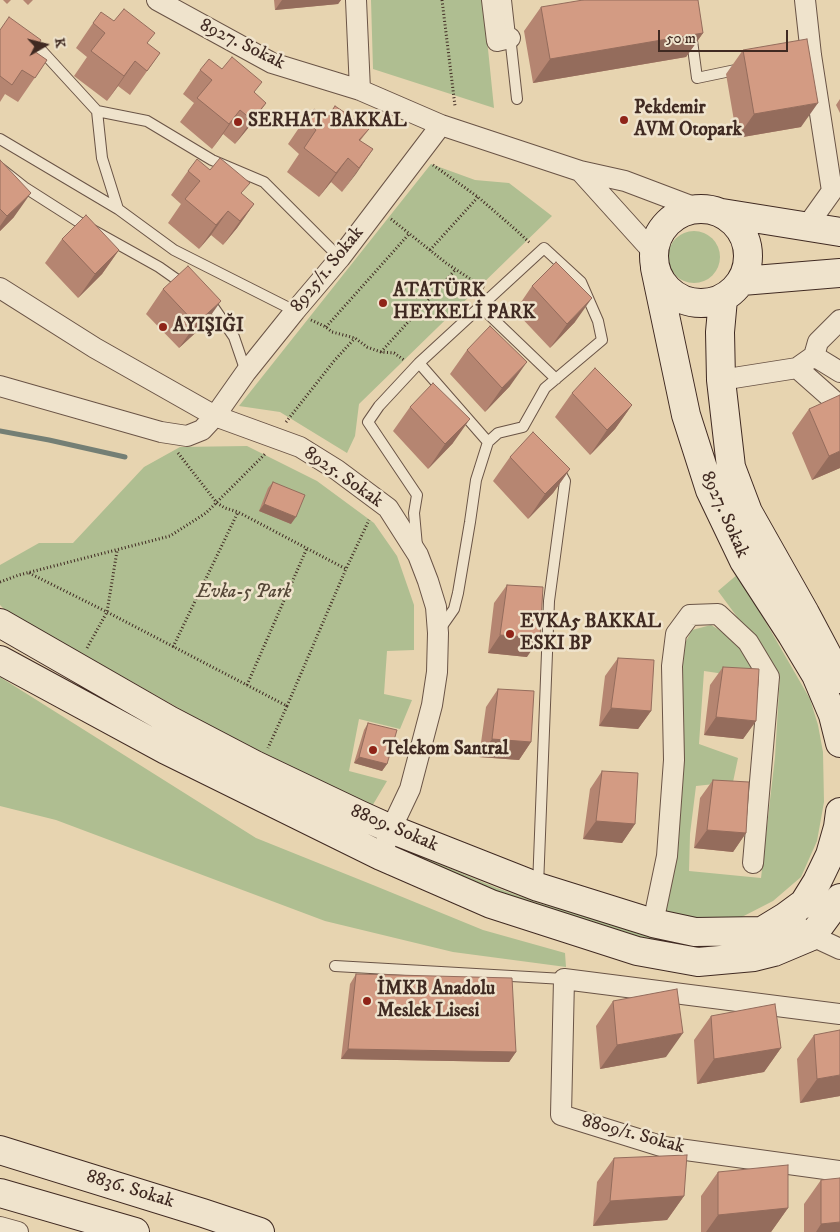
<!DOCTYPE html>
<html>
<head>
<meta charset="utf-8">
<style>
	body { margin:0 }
	#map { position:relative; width:840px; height:1232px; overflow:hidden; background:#e7d4b0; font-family:"IM FELL DW Pica",serif }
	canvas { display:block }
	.north { position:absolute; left:20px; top:20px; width:50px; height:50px; -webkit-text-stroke:4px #efe3cc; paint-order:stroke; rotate:82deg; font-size:14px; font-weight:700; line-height:20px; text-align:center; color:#402a22 }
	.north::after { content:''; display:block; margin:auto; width:18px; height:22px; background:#402a22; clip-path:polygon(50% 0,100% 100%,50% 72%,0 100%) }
	.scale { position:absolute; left:658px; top:30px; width:130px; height:22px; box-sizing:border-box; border:2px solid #402a22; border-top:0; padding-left:6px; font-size:15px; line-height:18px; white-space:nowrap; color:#402a22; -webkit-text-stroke:4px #efe3cc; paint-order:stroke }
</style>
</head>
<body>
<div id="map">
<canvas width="840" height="1232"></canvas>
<div class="north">K</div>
<div class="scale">50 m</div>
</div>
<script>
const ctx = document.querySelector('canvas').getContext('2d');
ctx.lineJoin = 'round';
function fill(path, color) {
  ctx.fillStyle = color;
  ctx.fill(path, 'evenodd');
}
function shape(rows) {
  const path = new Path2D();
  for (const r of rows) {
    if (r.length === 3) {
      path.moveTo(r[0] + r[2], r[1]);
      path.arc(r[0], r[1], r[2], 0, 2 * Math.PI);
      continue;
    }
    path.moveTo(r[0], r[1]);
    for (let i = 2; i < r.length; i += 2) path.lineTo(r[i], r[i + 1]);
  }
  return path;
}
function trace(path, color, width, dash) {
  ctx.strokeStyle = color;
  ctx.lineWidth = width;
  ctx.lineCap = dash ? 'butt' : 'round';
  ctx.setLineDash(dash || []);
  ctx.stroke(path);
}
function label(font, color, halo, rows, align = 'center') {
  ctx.font = font + ' "IM FELL DW Pica",serif';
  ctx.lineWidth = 5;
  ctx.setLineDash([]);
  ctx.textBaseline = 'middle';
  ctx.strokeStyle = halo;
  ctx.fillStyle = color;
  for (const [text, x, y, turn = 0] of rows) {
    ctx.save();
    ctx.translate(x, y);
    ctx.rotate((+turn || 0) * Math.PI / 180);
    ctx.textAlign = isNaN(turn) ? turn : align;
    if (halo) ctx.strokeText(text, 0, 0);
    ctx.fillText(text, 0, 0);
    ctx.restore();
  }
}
const green = shape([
	[371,0,483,0,494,108,373,69],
	[431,164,475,180,509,183,552,216,359,404,355,436,347,453,280,412,239,406],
	[694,257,26],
	[247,446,317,481,374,523,397,556,414,605,414,650,387,651,384,694,412,700,400,729,359,719,349,771,387,781,371,808,272,761,5,610,0,605,0,565,39,543,73,543,144,467,180,447],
	[738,574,810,699,818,725,823,752,824,802,817,841,801,877,773,901,734,921,698,919,665,915,666,897,680,768,683,663,685,643,692,630,711,625,736,640,759,679,704,671,699,744,738,758,733,782,696,786,690,834,689,871,761,878,775,757,780,675,718,591],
	[0,677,256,838,373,885,483,930,565,953,566,967,453,952,325,921,56,820,0,806],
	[396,846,497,888,539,903,591,918,652,933,742,944,704,952,608,930,556,916,392,848]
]);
const stream = shape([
	[0,431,49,440,125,457]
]);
const path = shape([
	[442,0,455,106],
	[433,165,478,197,516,230,530,243],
	[391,219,446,263,484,288],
	[430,250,478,197],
	[311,320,326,327,332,332,355,338,367,347,381,352,394,353,404,360],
	[326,327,409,234],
	[381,352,456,269],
	[286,422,334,361,355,338],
	[178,453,217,503,225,508,238,512,346,569],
	[29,573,107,612,287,706,268,748],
	[0,582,19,575,170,536,206,513,265,454],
	[173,647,238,512],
	[87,648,107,612,117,551],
	[247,685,307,548],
	[287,706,346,569,369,520]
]);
const lane = shape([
	[506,0,517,99],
	[691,33,697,78,740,69],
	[26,42,42,51,97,111,102,158,118,209,174,250,295,311],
	[97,111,147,121,212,160,264,182,340,258],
	[0,139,118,209],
	[0,168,24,187,82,224,159,267,186,286],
	[206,301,212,305,234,337,246,372],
	[481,307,556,379],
	[419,363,488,442],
	[417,546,414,513,417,495,368,422,379,406,419,363,544,248,581,282,598,321,602,340,545,388,523,427,498,433,488,442,476,480,470,522,458,593,454,609,440,629],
	[538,886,549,601,565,481,558,468],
	[335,966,564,979]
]);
const street = shape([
	[157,0,272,63,360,90,441,125,580,171,625,181,699,209],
	[356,0,360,90],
	[492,0,497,41,510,38],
	[805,0,811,55,832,191],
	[580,171,654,253],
	[807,226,832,191],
	[0,288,95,348,215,416,300,447,337,470,388,508,418,555,428,581,436,607,438,633,437,672,432,705,410,789,391,829,381,856],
	[814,356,840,372],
	[797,368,814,356,818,342,840,320],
	[721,380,797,368,840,406],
	[0,386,161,432,187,436,202,430,215,416,246,372,295,311,340,258,441,125],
	[785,917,812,936,840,949],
	[653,923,667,856,674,760,672,666,676,634,690,615,718,614,748,642,769,677,753,863],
	[840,1014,564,979,561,1115,664,1147,840,1171],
	[0,1227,18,1232]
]);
const secondary = shape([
	[701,256,47],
	[722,213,840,232],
	[655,268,686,415,710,490,744,561,792,635,816,675,833,715,840,743],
	[742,281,840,273],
	[723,299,720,332,721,380,731,467,748,512,805,613,840,679],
	[0,623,169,720,255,765,360,815,391,829,538,887,653,923,695,932,762,931,785,917,804,903,817,882,830,855,838,827,840,812],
	[0,660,166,750,381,856,491,904,637,951,698,962,754,957,774,952,812,936,840,898],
	[0,1150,203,1213,260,1232],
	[0,1193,135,1232]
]);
const wall = shape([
	[3,0,11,0,7,4],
	[23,0,33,0,28,5],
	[274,0,341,0,338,4,275,10],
	[541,7,703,33,686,57,533,83,524,31],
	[114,21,160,53,130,95,118,86,107,101,74,76,87,57,76,48,93,23],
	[0,30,47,60,18,102,5,94,0,102],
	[743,50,801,127,737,138,726,74],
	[222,69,255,93,266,103,249,127,235,144,223,134,212,149,180,122,194,103,183,94,200,70],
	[840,99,840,113,836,105],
	[335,106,369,129,360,141,373,149,342,192,331,182,319,197,287,172,299,154,288,144,305,119,327,118],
	[0,160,14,217,0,231],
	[210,170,254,204,237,228,223,245,211,235,199,249,168,223,181,204,171,195,188,171],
	[62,239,119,250,102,274,78,298,45,263],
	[532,286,575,322,550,348,515,311],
	[163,289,204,325,179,348,146,314],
	[467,350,510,386,485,412,450,374],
	[572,393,632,405,615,429,590,455,555,417],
	[410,407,453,443,428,469,393,431],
	[809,409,840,468,812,480,792,433],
	[510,457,570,469,553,493,528,519,493,481],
	[273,482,291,524,259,511,268,488],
	[507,585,527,657,488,653,494,603],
	[618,658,651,711,638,729,599,726,605,676],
	[723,667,756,721,743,739,704,735,710,685],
	[498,689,531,742,519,760,479,757,486,707],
	[368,723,387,764,382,771,354,763,364,730],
	[602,771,635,824,622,843,583,839,590,789],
	[713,780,746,833,733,852,694,848,700,798],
	[356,974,516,1052,509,1062,341,1059,350,984],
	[613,1001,666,1057,600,1069,596,1026],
	[711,1016,781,1048,764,1072,697,1084,694,1040],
	[814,1035,840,1096,800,1103,797,1059],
	[614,1158,684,1196,667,1220,593,1226,597,1182],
	[718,1172,788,1208,771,1232,701,1232,701,1196],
	[821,1180,840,1232,804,1232,804,1204]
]);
const shadedWall = shape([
	[282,0,341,0,338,4,275,10],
	[703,33,686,57,533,83,550,59],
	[135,61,118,86,107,101,124,76],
	[266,103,249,127,235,144,252,120],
	[818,103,801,127,737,138,754,114],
	[240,110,223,134,212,149,229,124],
	[373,149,356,174,342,192,359,168],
	[348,158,331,182,319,197,336,173],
	[31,193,14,217,0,231,0,226,7,216],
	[254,204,237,228,223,245,240,221],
	[228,211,211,235,199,249,216,225],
	[119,250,102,274,78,298,95,274],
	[592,298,575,322,550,348,567,324],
	[221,301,204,325,179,348,196,324],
	[527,362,510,386,485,412,502,388],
	[632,405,615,429,590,455,607,430],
	[470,419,453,443,428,469,445,444],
	[840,451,840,468,812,480,829,456],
	[570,469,553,493,528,519,545,494],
	[264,504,296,517,291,524,259,511],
	[500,635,540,638,527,657,488,653],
	[611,708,651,711,638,729,599,726],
	[716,717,756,721,743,739,704,735],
	[492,739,531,742,519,760,479,757],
	[359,757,387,764,382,771,354,763],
	[596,821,635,824,622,843,583,839],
	[707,830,746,833,733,852,694,848],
	[683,1033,666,1057,600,1069,617,1045],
	[781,1048,764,1072,697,1084,714,1059],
	[348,1049,516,1052,509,1062,341,1059],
	[840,1075,840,1096,800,1103,817,1079],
	[684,1196,667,1220,593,1226,610,1201],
	[788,1208,771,1232,706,1232,718,1215],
	[840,1222,840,1232,816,1232,821,1224]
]);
const building = shape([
	[583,0,698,0,703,33,550,59,541,7,583,0],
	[124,9,155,33,147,43,160,53,147,71,135,61,124,76,91,51,105,33,93,23,101,12,114,21,124,9],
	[9,17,41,40,34,51,47,60,35,78,22,70,12,85,0,76,0,30,9,17],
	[807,39,818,103,754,114,743,50,807,39],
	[232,57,262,82,254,92,266,103,252,120,240,110,229,124,197,98,212,80,200,70,209,59,222,69,232,57],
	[335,106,369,129,359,140,373,149,359,168,348,158,336,173,304,148,316,130,305,119,314,109,327,118,335,106],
	[220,158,250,183,241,193,254,204,240,221,228,211,216,225,185,199,200,181,188,171,197,159,210,170,220,158],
	[0,160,31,193,7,216,0,209,0,160],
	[86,215,119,250,95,274,62,239,86,215],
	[556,262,592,298,567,324,532,286,556,262],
	[188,266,221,301,196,324,163,289,188,266],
	[490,326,527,362,502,388,467,350,490,326],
	[595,368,632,405,607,430,572,393,595,368],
	[433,383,470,419,445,444,410,407,433,383],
	[840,395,840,451,829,456,809,409,840,395],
	[533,432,570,469,545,494,510,457,533,432],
	[273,482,305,495,296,517,264,504,273,482],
	[507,585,543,587,540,638,500,635,507,585],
	[618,658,654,660,651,711,611,708,618,658],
	[723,667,759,669,756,721,716,717,723,667],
	[498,689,534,691,531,742,492,739,498,689],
	[368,723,397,730,387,764,359,757,368,723],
	[602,771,638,773,635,824,596,821,602,771],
	[713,780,749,782,746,833,707,830,713,780],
	[356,974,512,978,516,1052,348,1049,356,974],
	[677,989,683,1033,617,1045,613,1001,677,989],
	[775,1004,781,1048,714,1059,711,1016,775,1004],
	[840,1030,840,1075,817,1079,814,1035,840,1030],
	[687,1155,684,1196,610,1201,614,1158,687,1155],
	[788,1165,788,1208,718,1215,718,1172,788,1165],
	[840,1178,840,1222,821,1224,821,1180,840,1178]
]);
const markers = [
	[624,120,5,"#8f2418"],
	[238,122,5,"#8f2418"],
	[383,303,5,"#8f2418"],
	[163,327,5,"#8f2418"],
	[510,634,5,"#8f2418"],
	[373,750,5,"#8f2418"],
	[367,1001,5,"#8f2418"]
];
const streetNames = [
	["8927. Sokak",242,45,26],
	["8925/1. Sokak",328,270,-51],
	["8925. Sokak",343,478,35],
	["8927. Sokak",724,515,66],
	["8809. Sokak",394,829,23],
	["8809/1. Sokak",633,1135,15],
	["8836. Sokak",130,1190,17]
];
const poiNames = [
	["Pekdemir",634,109],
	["AVM Otopark",634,131],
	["SERHAT BAKKAL",248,122],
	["ATATÜRK",393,292],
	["HEYKELİ PARK",393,314],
	["AYIŞIĞI",173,327],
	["EVKA5 BAKKAL",520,623],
	["ESKI BP",520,645],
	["Telekom Santral",383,750],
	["İMKB Anadolu",377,990],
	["Meslek Lisesi",377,1012]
];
const parkNames = [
	["Evka-5 Park",244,593]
];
fill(green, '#afbe91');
trace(stream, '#747f75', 5);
trace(lane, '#6a5446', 12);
trace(street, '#6a5446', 22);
trace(secondary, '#402a22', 30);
trace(path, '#402a22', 3, [1, 2.5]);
trace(lane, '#efe3cc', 10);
trace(street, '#efe3cc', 20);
trace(secondary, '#efe3cc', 28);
fill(wall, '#b58571');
fill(shadedWall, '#946c5c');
fill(building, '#d39b83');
trace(building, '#946c5c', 1);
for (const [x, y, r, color] of markers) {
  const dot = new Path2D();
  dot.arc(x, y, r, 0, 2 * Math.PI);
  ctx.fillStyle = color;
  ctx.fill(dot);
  trace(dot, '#efe3cc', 2);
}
label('19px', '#402a22', '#efe3cc', streetNames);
label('bold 19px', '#402a22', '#efe3cc', poiNames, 'left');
label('italic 19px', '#564838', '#efe3cc', parkNames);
</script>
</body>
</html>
